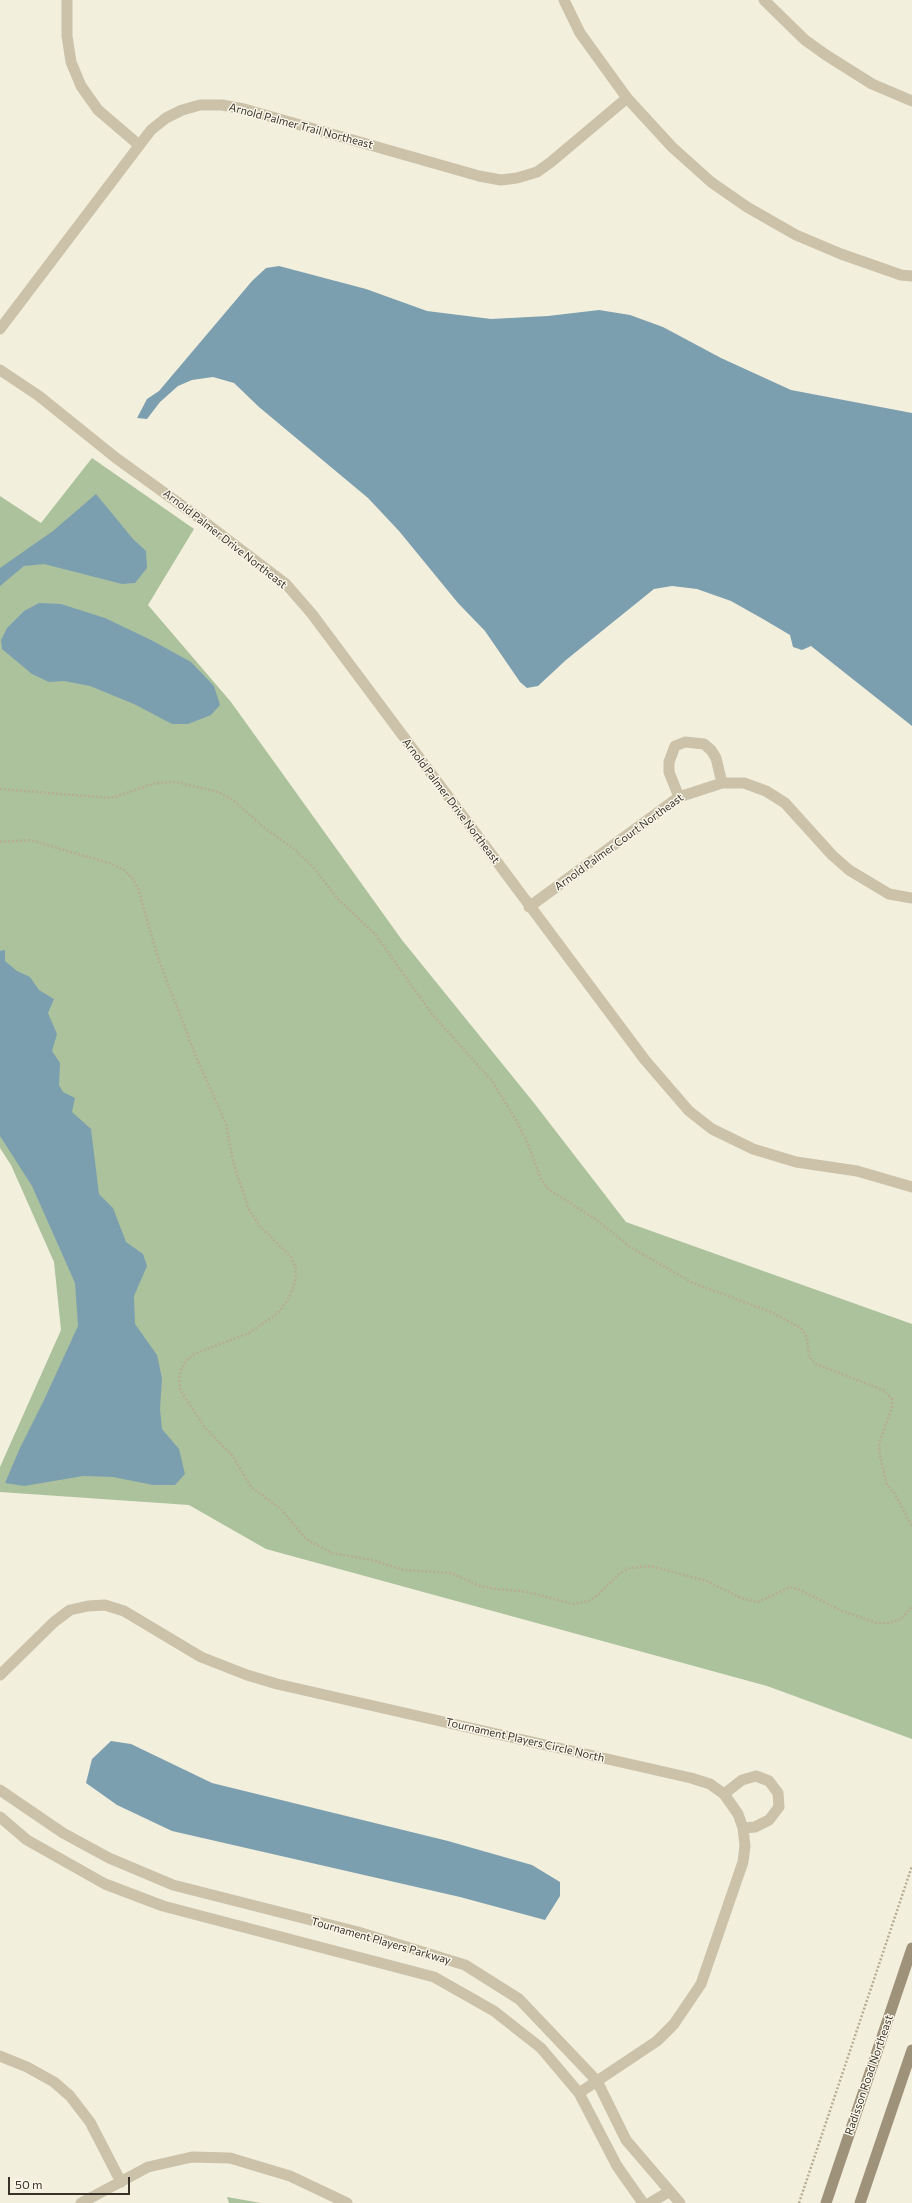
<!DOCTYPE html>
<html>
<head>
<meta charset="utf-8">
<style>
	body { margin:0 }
	#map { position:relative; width:912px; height:2203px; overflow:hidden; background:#f3efdd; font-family:Commissioner,sans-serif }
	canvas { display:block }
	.scale { position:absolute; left:8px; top:2177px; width:122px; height:18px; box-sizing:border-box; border:2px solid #383229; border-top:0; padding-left:5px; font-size:12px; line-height:14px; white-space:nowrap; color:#383229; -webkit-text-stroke:3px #faf7ea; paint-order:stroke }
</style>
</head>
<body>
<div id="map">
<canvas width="912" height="2203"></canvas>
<div class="scale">50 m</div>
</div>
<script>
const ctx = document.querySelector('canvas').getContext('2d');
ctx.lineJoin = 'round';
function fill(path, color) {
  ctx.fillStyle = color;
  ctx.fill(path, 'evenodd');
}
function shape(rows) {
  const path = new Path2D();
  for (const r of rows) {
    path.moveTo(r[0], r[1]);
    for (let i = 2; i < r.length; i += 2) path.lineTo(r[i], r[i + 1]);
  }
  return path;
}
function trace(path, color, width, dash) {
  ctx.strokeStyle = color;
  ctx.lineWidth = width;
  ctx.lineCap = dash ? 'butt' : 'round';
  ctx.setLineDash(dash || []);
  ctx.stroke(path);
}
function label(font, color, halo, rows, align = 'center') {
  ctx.font = font + ' Commissioner,sans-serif';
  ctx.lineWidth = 3;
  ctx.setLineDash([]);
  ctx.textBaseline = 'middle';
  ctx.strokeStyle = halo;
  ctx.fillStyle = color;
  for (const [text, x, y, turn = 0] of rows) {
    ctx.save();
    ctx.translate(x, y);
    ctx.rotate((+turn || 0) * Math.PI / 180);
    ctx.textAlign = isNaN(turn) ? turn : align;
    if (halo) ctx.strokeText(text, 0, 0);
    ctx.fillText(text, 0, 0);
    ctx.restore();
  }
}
const green = shape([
	[92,458,194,529,148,605,231,702,402,940,534,1103,626,1222,912,1324,912,1739,767,1686,266,1549,189,1505,0,1492,0,1467,61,1330,54,1262,11,1165,0,1148,0,496,41,523],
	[227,2197,261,2203,229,2203]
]);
const water = shape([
	[279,266,366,289,427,311,491,319,548,316,599,310,630,315,663,327,721,358,791,390,912,413,912,726,811,646,802,650,793,647,790,635,763,619,731,601,697,589,672,586,654,589,566,660,538,686,527,688,520,682,485,631,458,603,399,531,368,498,259,407,234,383,213,377,192,380,178,386,160,402,147,419,137,418,147,399,159,391,252,281,266,268],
	[96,494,133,539,146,551,147,568,135,583,122,584,44,564,24,566,0,586,0,568,53,531],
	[39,603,61,604,105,618,153,641,191,662,214,686,220,705,211,715,188,724,172,724,134,704,90,686,64,681,49,682,32,674,2,649,1,640,7,628,24,611],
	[5,950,5,961,17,971,30,977,39,990,54,999,48,1013,57,1034,52,1051,60,1063,59,1085,63,1092,75,1098,72,1112,91,1129,99,1194,113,1208,126,1242,143,1254,147,1266,134,1296,135,1324,157,1355,162,1378,160,1409,162,1429,179,1449,185,1474,175,1485,153,1485,113,1477,83,1476,24,1486,5,1483,20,1448,44,1400,78,1326,75,1283,32,1186,0,1136,0,951],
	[111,1741,131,1744,212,1783,448,1841,532,1865,560,1882,560,1896,545,1920,460,1897,172,1831,117,1805,86,1783,92,1759]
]);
const path = shape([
	[0,789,111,798,156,783,176,782,218,792,233,800,267,830,293,848,314,868,338,899,375,934,432,1014,492,1081,516,1120,528,1144,541,1179,548,1189,597,1220,630,1247,693,1283,771,1312,801,1328,807,1338,809,1357,816,1364,883,1390,892,1399,892,1408,879,1443,880,1456,887,1485,895,1494,912,1526],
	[0,842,30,840,112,864,124,870,132,878,138,888,158,958,197,1059,226,1124,234,1165,249,1210,260,1226,291,1257,296,1269,295,1282,289,1298,278,1313,249,1333,194,1354,185,1362,179,1375,180,1390,206,1429,232,1455,251,1487,281,1509,306,1539,332,1553,372,1560,404,1570,451,1573,480,1586,496,1589,528,1592,573,1604,589,1601,599,1594,620,1573,630,1568,650,1566,707,1581,741,1598,758,1602,790,1587,800,1590,842,1611,877,1623,889,1623,901,1619,912,1606],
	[799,2203,912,1866]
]);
const minor = shape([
	[67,0,67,36,71,62,81,86,98,110,139,145],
	[764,0,805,40,826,55,872,84,912,101],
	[0,329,151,130,166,118,182,110,200,105,222,105,244,109,479,176,501,180,517,178,537,172,551,162,627,98],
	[0,370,39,396,116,458,202,520,286,584,312,614,645,1060,689,1111,712,1129,753,1149,796,1162,857,1171,912,1187],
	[679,797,669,772,669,762,675,746,685,742,704,744,711,750,716,758,722,783],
	[529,907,679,797,722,783,744,783,766,791,785,803,832,855,849,870,889,894,912,898],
	[0,1675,54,1622,70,1610,88,1606,105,1605,124,1611,201,1657,247,1675,277,1684,691,1778,710,1784,724,1794,738,1814,743,1828,745,1846,743,1862,701,1984,674,2024,657,2041,579,2093],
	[0,1790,63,1833,109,1858,173,1885,358,1932,465,1965,519,1999,597,2081,626,2140,680,2203],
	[724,1794,742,1780,756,1776,769,1781,778,1793,779,1807,769,1820,755,1827,743,1828],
	[0,1817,27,1840,105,1884,163,1906,434,1977,494,2011,541,2048,579,2093,617,2166,643,2203],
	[0,2056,27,2067,54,2082,70,2096,90,2122,121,2182],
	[81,2203,148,2167,192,2157,230,2158,290,2176,347,2203],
	[650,2203,670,2191]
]);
const tertiary = shape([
	[564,0,580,33,627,98,672,147,711,182,747,207,796,235,841,254,901,275,912,276]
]);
const secondary = shape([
	[826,2203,912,1948],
	[860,2203,912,2050]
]);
const streetNames = [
	["Arnold Palmer Trail Northeast",301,126,15],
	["Arnold Palmer Drive Northeast",225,539,38],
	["Arnold Palmer Drive Northeast",451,801,53],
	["Arnold Palmer Court Northeast",619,842,-36],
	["Tournament Players Circle North",525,1740,13],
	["Tournament Players Parkway",381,1941,16],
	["Radisson Road Northeast",869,2075,-71]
];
fill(green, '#abc29d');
fill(water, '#7c9fb0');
trace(path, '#b7ad93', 2.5, [2, 2]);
trace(minor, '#cbc2a9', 11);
trace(tertiary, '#cbc2a9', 11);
trace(secondary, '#9f927a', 11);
label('11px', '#383229', '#faf7ea', streetNames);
</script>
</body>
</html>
